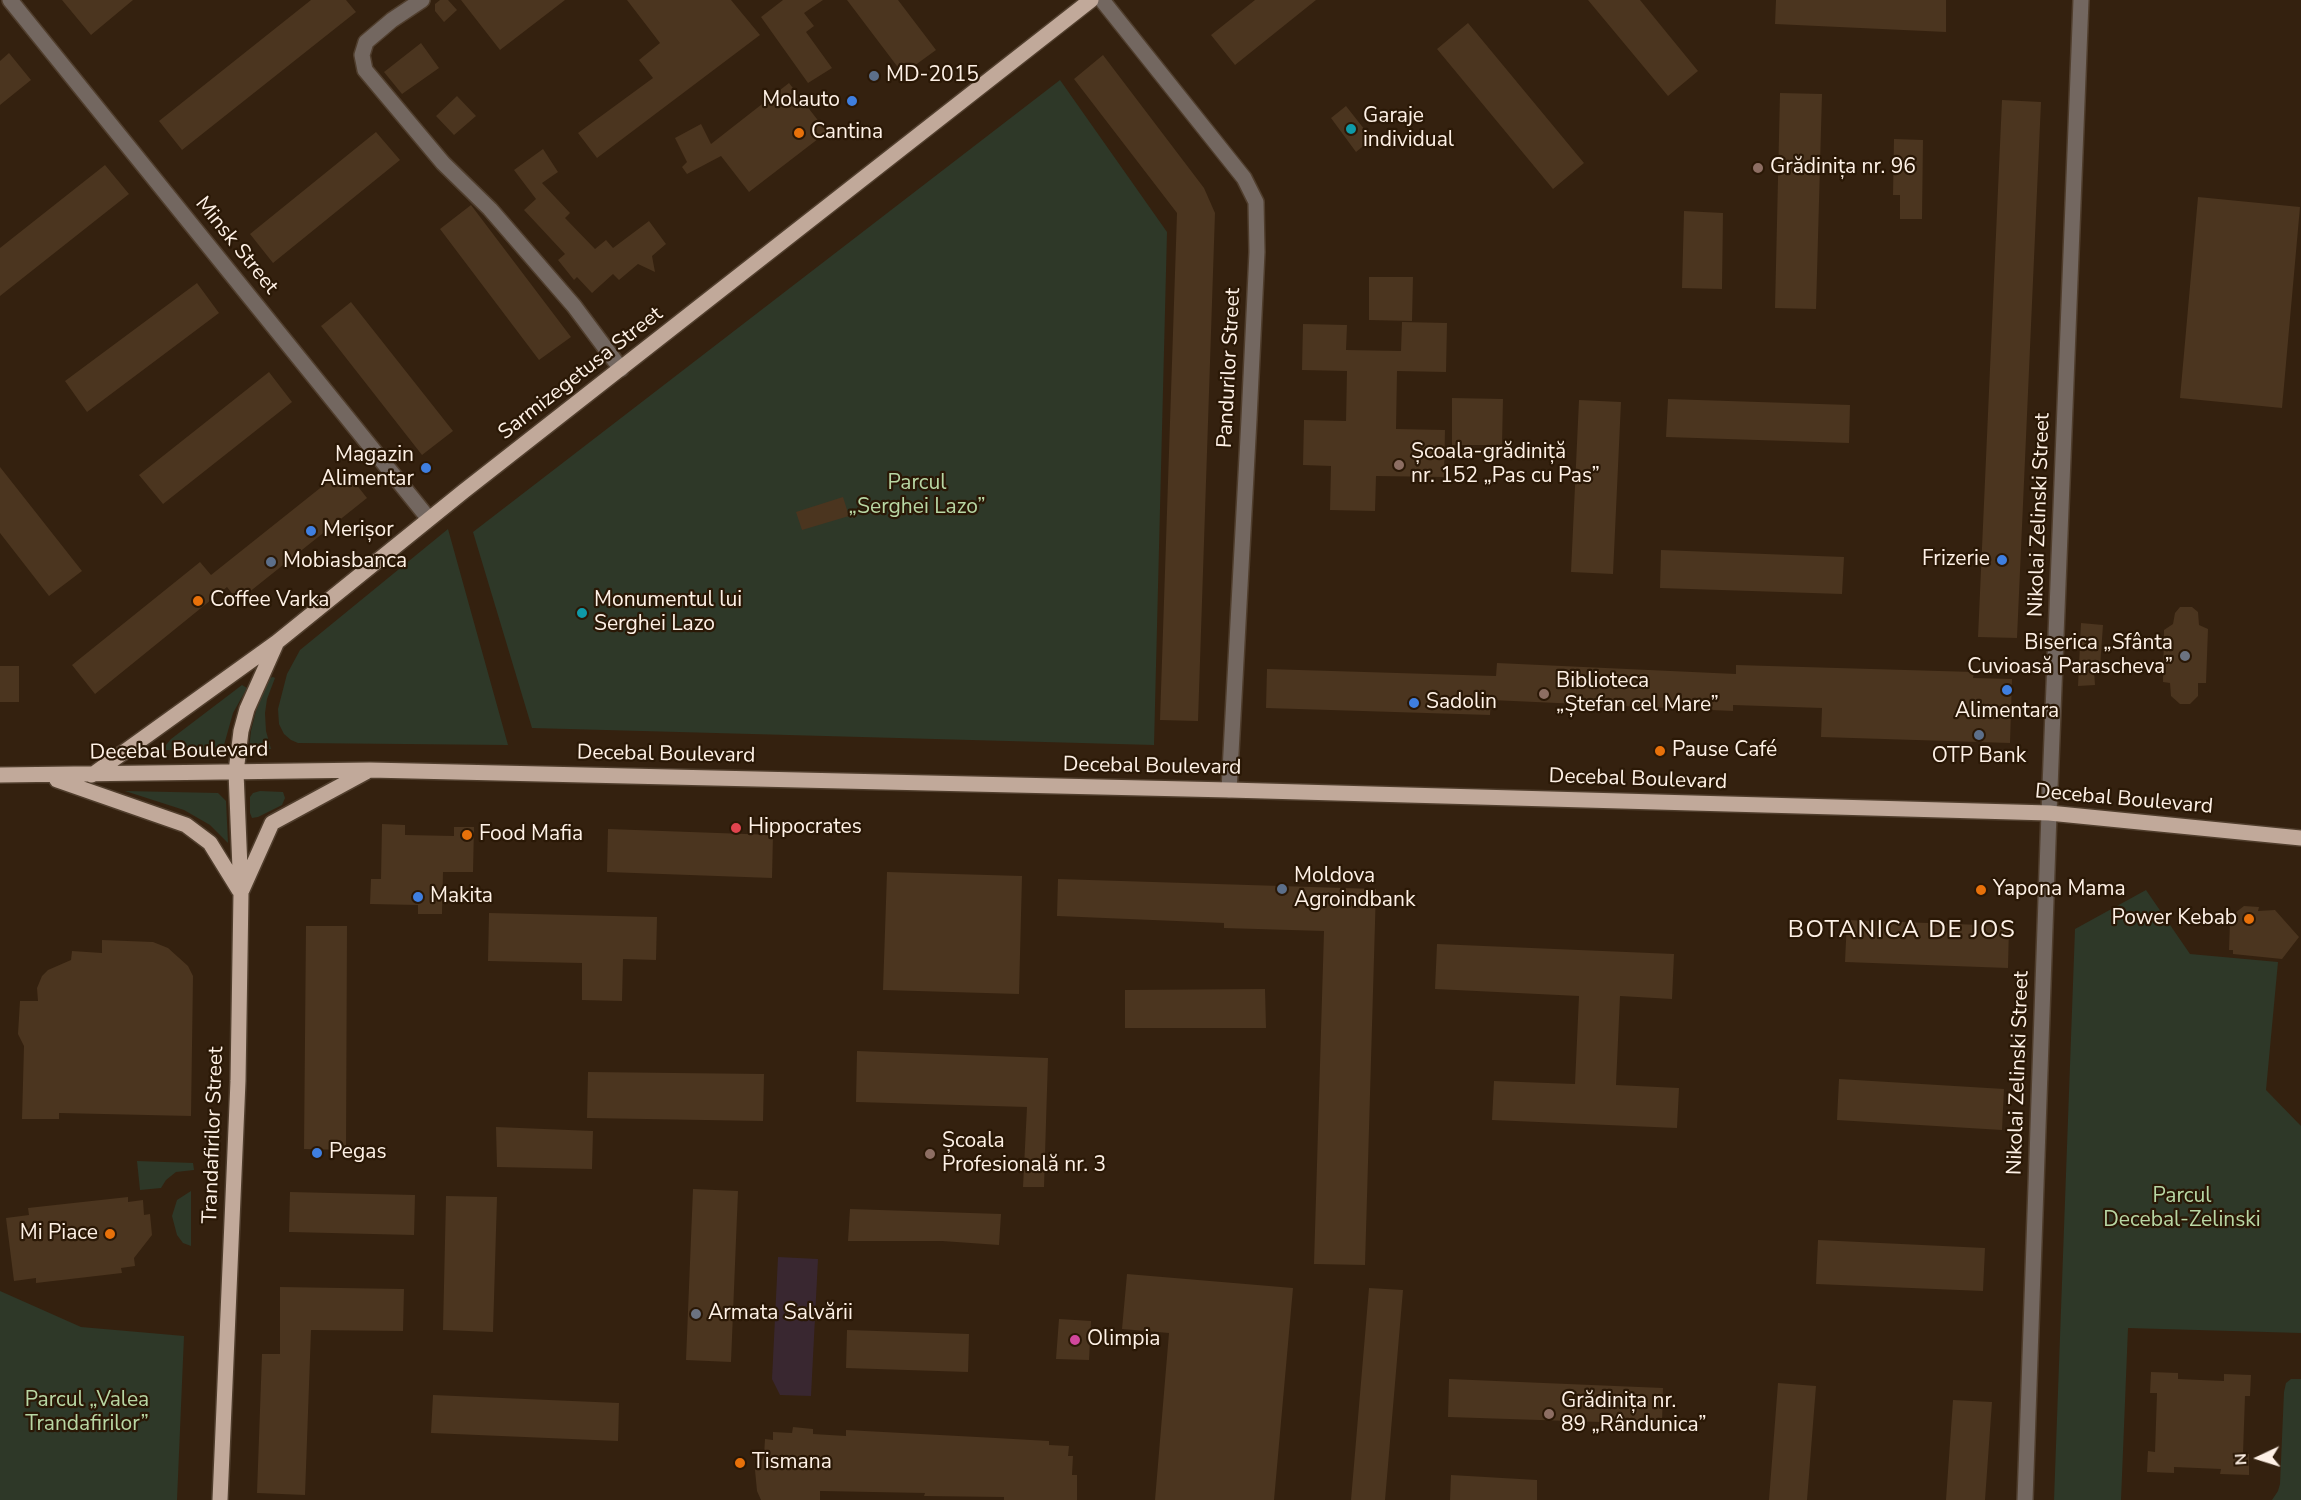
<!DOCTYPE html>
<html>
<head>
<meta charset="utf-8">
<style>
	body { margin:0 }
	#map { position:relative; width:2301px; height:1500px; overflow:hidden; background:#34210f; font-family:"Nunito Sans",sans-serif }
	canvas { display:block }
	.north { position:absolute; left:2229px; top:1428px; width:60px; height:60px; -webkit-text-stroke:4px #2a1806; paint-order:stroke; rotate:266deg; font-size:16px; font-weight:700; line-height:24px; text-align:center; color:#fef1e6 }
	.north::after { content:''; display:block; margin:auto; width:21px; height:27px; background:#fef1e6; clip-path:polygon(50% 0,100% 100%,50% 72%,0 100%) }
</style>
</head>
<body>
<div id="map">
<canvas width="2301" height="1500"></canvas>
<div class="north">N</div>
</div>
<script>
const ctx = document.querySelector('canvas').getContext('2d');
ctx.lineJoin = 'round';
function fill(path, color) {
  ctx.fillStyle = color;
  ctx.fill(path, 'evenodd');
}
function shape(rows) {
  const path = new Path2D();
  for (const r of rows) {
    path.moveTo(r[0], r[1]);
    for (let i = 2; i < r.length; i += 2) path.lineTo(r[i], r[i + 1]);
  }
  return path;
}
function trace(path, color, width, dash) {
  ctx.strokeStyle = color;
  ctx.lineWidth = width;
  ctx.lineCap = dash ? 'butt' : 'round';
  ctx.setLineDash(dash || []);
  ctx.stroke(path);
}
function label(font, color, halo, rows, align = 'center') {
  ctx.font = font + ' "Nunito Sans",sans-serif';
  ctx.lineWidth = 4.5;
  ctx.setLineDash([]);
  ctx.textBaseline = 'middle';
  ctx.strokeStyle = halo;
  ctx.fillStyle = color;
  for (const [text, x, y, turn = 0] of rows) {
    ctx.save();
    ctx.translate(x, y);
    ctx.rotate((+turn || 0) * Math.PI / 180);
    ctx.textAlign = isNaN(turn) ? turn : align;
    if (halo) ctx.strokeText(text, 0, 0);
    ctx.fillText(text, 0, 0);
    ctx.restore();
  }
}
const industrial = shape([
	[778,1257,818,1259,811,1396,780,1395,772,1379]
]);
const green = shape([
	[1060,80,1167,232,1154,745,532,728,473,532],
	[448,529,508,745,298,743,291,740,284,734,279,724,278,709,287,674,300,650],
	[273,677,275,678,267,699,265,713,266,731,271,749,249,749,251,731,256,711,267,683,269,678],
	[242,685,247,688,233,713,222,752,166,750,166,745,171,739],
	[125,791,218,793,226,801,228,843,210,825,184,810],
	[260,791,283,792,285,798,282,805,258,817,252,818,250,813,250,797,253,793],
	[2146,890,2190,954,2278,962,2266,1090,2301,1126,2301,1333,2128,1328,2121,1500,2054,1500,2075,929],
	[137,1161,193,1163,194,1170,176,1172,166,1180,161,1188,140,1190],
	[191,1191,191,1246,183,1243,177,1235,172,1216,177,1200],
	[0,1291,81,1327,184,1336,177,1500,0,1500],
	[2291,1379,2301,1379,2301,1500,2272,1500,2278,1491,2280,1484,2284,1392,2286,1383]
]);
const building = shape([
	[62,0,133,0,91,35],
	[311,0,346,0,356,12,182,150,159,121],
	[440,0,448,0,457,10,444,22,435,11,435,4],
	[461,0,565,0,500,50],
	[627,0,731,0,760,35,597,158,578,133,653,78,639,60,660,43],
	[783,0,823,0,804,13,814,26,806,32,832,68,808,83,761,17],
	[847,0,898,0,936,50,903,74],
	[1255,0,1316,0,1235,65,1211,35],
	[1588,0,1640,0,1698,71,1668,96],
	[1776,0,1946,0,1946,32,1775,24],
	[1468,23,1584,163,1553,189,1437,49],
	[421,43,439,68,402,94,384,72],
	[9,53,31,80,0,105,0,61],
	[1103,55,1204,188,1215,213,1198,721,1160,720,1177,213,1074,79],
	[789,83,827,132,749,192,721,156,687,174,682,167,687,162,675,138,701,124,711,144],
	[1780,93,1822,94,1816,309,1775,308],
	[457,96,476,116,454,135,436,116],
	[2002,100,2041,102,2017,638,1978,637],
	[1346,106,1372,139,1356,152,1331,118],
	[376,132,400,160,273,263,250,234],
	[1894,139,1923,140,1922,219,1900,219,1900,195,1893,195],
	[543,149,558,172,542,183,570,213,565,218,595,249,606,240,613,248,649,221,666,244,652,256,655,272,638,264,619,280,613,274,592,293,577,277,574,280,558,260,565,254,524,210,536,199,514,170],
	[105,165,129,194,0,296,0,248],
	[2198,197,2300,207,2282,408,2180,398],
	[471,205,571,337,539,360,440,229],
	[1684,211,1723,213,1722,289,1682,288],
	[1369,277,1413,277,1412,321,1369,320],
	[197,283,219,313,87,412,65,381],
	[351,302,453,431,422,455,321,326],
	[1402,322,1447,323,1446,372,1397,371,1396,429,1445,430,1444,477,1376,476,1375,511,1330,510,1331,466,1303,465,1304,420,1346,421,1347,371,1302,370,1303,324,1347,325,1346,350,1401,351],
	[269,372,292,402,163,504,139,475],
	[1452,398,1503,399,1502,445,1452,445],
	[1668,399,1850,405,1849,443,1666,437],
	[1579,400,1621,402,1613,574,1571,572],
	[0,467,82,571,49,596,0,533],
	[344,469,367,498,238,601,227,587,95,694,72,665,200,562,211,575],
	[843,497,849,516,802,530,796,512],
	[1661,550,1844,557,1842,594,1660,588],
	[2180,607,2192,607,2198,612,2199,625,2208,629,2206,683,2198,683,2198,696,2190,704,2180,704,2171,696,2170,683,2163,682,2164,630,2173,624,2175,613],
	[2081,623,2103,625,2100,667,2094,670,2095,685,2078,686],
	[1497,663,1736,674,1736,665,1974,672,1973,678,2012,679,2010,743,1821,737,1822,708,1733,705,1733,711,1491,700,1490,715,1266,708,1267,669,1496,676],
	[0,666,19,666,19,702,0,702],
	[382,824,405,825,405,835,454,836,454,827,474,827,473,872,443,872,442,914,418,914,418,905,370,904,371,879,381,879],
	[608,829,773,835,772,878,607,872],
	[887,872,1022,876,1019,994,883,990],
	[1058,879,1376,889,1365,1265,1314,1264,1324,931,1224,928,1224,923,1057,916],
	[2244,906,2259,907,2258,911,2275,910,2299,937,2282,959,2233,954,2233,950,2229,950,2230,922,2235,913],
	[489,913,657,917,656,960,623,959,622,1001,582,1000,582,963,488,961],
	[1847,920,2009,926,2008,968,1845,962],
	[306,926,347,926,346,1150,304,1149],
	[102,940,153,942,168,948,188,966,193,976,191,1116,59,1113,59,1119,22,1119,24,1046,18,1034,20,1001,38,1001,37,988,42,976,48,970,71,960,72,951,102,953],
	[1437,944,1674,954,1672,999,1620,996,1616,1085,1679,1088,1677,1128,1492,1120,1494,1081,1575,1084,1579,996,1435,989],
	[1265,989,1266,1028,1125,1028,1125,990],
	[857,1051,1048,1058,1044,1187,1023,1187,1027,1107,856,1102],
	[588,1072,764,1074,763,1121,587,1118],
	[1839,1079,2004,1089,2002,1130,1837,1120],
	[496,1127,593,1131,592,1169,497,1167],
	[693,1189,738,1191,731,1362,686,1360],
	[290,1192,415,1195,414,1235,289,1232],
	[446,1196,497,1197,493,1332,443,1330],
	[128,1197,128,1202,143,1200,144,1215,150,1214,152,1235,134,1258,135,1266,121,1268,122,1273,36,1283,36,1278,14,1281,6,1218,29,1215,28,1208],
	[850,1209,1001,1214,999,1245,942,1241,848,1241],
	[1818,1240,1985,1248,1983,1291,1816,1284],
	[1127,1274,1293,1288,1274,1500,1155,1500,1169,1333,1122,1329],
	[280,1287,404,1289,403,1331,311,1330,305,1495,257,1493,262,1354,280,1354],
	[1369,1288,1403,1290,1385,1500,1351,1500],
	[1059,1319,1091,1321,1089,1360,1056,1359],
	[847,1330,969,1334,968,1372,846,1368],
	[2151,1372,2178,1373,2178,1379,2224,1381,2224,1374,2251,1375,2250,1396,2245,1396,2243,1454,2249,1454,2249,1475,2220,1474,2221,1469,2174,1467,2174,1473,2147,1472,2148,1451,2155,1452,2157,1393,2150,1393],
	[1449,1379,1663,1388,1662,1424,1448,1417],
	[1778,1383,1816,1386,1807,1500,1769,1500],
	[433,1395,619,1403,618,1441,431,1433],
	[1953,1400,1992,1402,1985,1500,1946,1500],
	[793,1427,813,1429,813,1434,846,1436,846,1430,996,1438,1049,1441,1049,1445,1069,1446,1068,1456,1073,1456,1072,1475,1077,1475,1077,1500,1004,1500,1004,1497,924,1496,925,1493,820,1491,820,1500,761,1500,757,1491,755,1470,764,1456,765,1439,773,1440,773,1432,792,1433],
	[1451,1475,1537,1480,1537,1500,1450,1500]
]);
const minor = shape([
	[10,0,429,519],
	[422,0,392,20,366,42,362,55,365,70,443,163,490,209,574,306,621,369],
	[1102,0,1244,178,1256,202,1257,252,1249,419,1229,790],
	[2025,1500,2049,813,2081,0]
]);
const major = shape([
	[0,775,370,770,1229,790,2049,813,2301,838],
	[92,775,277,642,464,491,1091,0],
	[57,780,186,825,210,843,239,890],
	[242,890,272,823,366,772],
	[220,1500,238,1081,241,893,236,772,241,731,247,709,276,644]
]);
const markers = [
	[874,76,6,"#5c6f8a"],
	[852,101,6,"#3f7fe0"],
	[1351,129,6,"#0f9aa8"],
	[799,133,6,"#e8710a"],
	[1758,168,6,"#8d6e63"],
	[1399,465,6,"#8d6e63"],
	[426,468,6,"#3f7fe0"],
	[311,531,6,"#3f7fe0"],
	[2002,560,6,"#3f7fe0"],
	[271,562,6,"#5c6f8a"],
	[198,601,6,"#e8710a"],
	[582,613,6,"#0f9aa8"],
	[2185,656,6,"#6b7280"],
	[2007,690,6,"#3f7fe0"],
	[1544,694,6,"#8d6e63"],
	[1414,703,6,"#3f7fe0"],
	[1979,735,6,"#5c6f8a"],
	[1660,751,6,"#e8710a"],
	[736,828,6,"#e0444e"],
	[467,835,6,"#e8710a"],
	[1282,889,6,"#5c6f8a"],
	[1981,890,6,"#e8710a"],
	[418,897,6,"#3f7fe0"],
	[2249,919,6,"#e8710a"],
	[317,1153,6,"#3f7fe0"],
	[930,1154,6,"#8d6e63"],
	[110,1234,6,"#e8710a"],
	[696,1314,6,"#6b7280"],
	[1075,1340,6,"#d1479c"],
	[1549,1414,6,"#8d6e63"],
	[740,1463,6,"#e8710a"]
];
const poiNames = [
	["MD-2015",886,76],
	["Molauto",840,101,"right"],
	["Garaje",1363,117],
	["individual",1363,141],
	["Cantina",811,133],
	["Grădinița nr. 96",1770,168],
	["Școala-grădiniță",1411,453],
	["nr. 152 „Pas cu Pas”",1411,477],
	["Magazin",414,456,"right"],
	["Alimentar",414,480,"right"],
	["Merișor",323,531],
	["Frizerie",1990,560,"right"],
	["Mobiasbanca",283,562],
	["Coffee Varka",210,601],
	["Monumentul lui",594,601],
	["Serghei Lazo",594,625],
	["Biserica „Sfânta",2173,644,"right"],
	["Cuvioasă Parascheva”",2173,668,"right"],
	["Biblioteca",1556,682],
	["„Ștefan cel Mare”",1556,706],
	["Sadolin",1426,703],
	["Alimentara",2007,712,"center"],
	["Pause Café",1672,751],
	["OTP Bank",1979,757,"center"],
	["Hippocrates",748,828],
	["Food Mafia",479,835],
	["Moldova",1294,877],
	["Agroindbank",1294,901],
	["Yapona Mama",1993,890],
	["Makita",430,897],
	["Power Kebab",2237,919,"right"],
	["Școala",942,1142],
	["Profesională nr. 3",942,1166],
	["Pegas",329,1153],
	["Mi Piace",98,1234,"right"],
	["Armata Salvării",708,1314],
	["Olimpia",1087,1340],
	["Grădinița nr.",1561,1402],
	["89 „Rândunica”",1561,1426],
	["Tismana",752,1463]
];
const streetNames = [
	["Minsk Street",236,246,51],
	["Pandurilor Street",1230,368,-87],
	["Sarmizegetusa Street",581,374,-38],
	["Nikolai Zelinski Street",2040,515,-88],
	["Decebal Boulevard",179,752,-1],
	["Decebal Boulevard",666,755,1],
	["Decebal Boulevard",1152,767,1],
	["Decebal Boulevard",1638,780,2],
	["Decebal Boulevard",2124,800,5],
	["Nikolai Zelinski Street",2019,1073,-88],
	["Trandafirilor Street",214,1135,-88]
];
const parkNames = [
	["Parcul",917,484],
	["„Serghei Lazo”",917,508],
	["Parcul",2182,1197],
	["Decebal-Zelinski",2182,1221],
	["Parcul „Valea",87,1401],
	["Trandafirilor”",87,1425]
];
const quarterNames = [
	["BOTANICA DE JOS",1902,931]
];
fill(industrial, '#392730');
fill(green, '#2e3828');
fill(building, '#4b351f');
trace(minor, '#503e2d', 18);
trace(major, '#503e2d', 18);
trace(minor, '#736760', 15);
trace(major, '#c1a99a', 15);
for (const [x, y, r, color] of markers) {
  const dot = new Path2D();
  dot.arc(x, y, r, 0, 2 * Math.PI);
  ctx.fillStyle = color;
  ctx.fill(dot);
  trace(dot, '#2a1806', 2);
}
label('21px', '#fef1e6', '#2a1806', poiNames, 'left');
label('21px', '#fef1e6', '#2a1806', streetNames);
label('21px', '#b8d7a4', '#2a1806', parkNames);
ctx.letterSpacing = '1.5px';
label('24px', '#fef1e6', '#2a1806', quarterNames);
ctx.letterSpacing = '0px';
</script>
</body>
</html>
